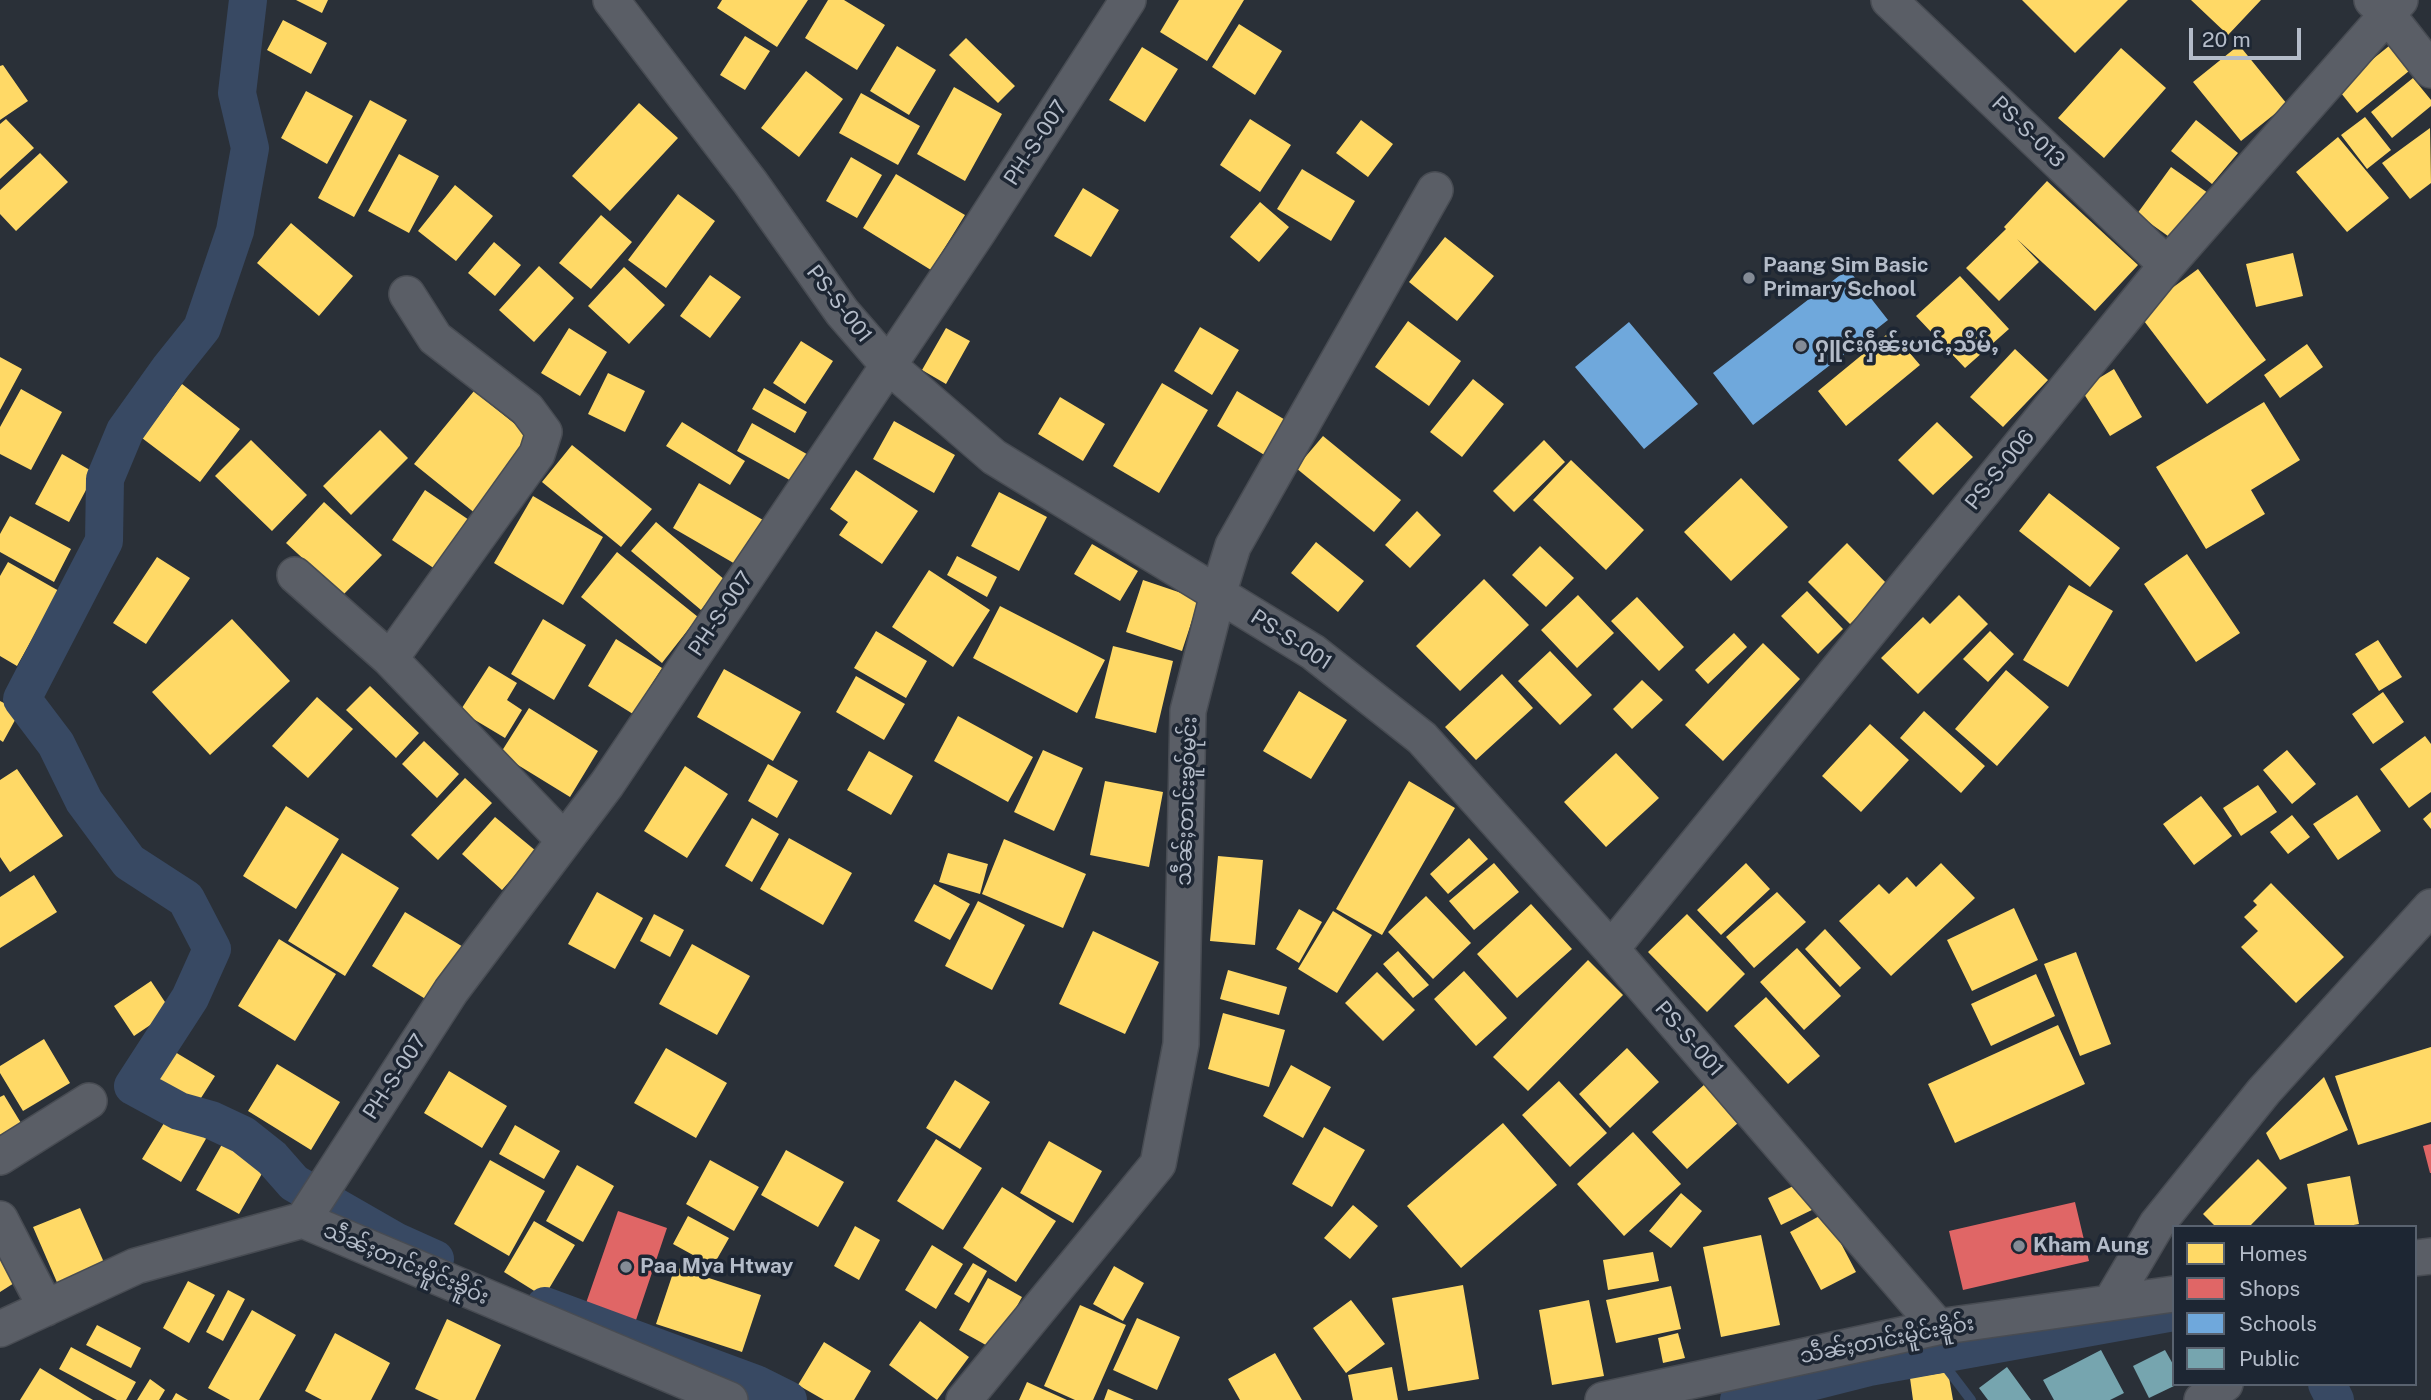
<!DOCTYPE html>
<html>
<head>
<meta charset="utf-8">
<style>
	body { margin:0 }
	#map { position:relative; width:2431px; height:1400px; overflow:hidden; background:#2a3038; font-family:"Public Sans",sans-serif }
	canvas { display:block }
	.legend { position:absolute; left:2172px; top:1225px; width:245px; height:161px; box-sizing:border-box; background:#1d2633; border:2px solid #59626f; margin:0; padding:9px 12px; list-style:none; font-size:21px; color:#b4bcc9 }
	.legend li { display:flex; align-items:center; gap:14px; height:35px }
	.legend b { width:35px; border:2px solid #59626f }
	.scale { position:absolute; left:2189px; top:28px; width:112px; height:32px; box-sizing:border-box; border:4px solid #b4bcc9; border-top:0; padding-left:9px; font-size:21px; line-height:24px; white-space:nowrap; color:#b4bcc9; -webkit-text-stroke:5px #1d2633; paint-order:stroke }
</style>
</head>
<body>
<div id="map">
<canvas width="2431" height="1400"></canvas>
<ul class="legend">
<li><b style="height:19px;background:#ffd966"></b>Homes</li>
<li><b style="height:19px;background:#e06666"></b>Shops</li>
<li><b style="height:19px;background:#6fa8dc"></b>Schools</li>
<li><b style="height:19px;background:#76a5af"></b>Public</li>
</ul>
<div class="scale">20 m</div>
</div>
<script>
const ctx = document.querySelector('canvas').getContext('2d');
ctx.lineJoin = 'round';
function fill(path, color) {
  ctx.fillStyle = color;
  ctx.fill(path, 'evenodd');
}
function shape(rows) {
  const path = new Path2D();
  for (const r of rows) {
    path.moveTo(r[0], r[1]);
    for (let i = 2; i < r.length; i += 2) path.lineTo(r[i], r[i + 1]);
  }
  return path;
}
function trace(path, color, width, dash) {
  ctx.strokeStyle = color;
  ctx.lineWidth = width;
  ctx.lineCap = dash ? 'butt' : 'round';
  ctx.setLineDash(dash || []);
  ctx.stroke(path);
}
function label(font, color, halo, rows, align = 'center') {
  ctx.font = font + ' "Public Sans","Noto Sans Myanmar",sans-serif';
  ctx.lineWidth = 7;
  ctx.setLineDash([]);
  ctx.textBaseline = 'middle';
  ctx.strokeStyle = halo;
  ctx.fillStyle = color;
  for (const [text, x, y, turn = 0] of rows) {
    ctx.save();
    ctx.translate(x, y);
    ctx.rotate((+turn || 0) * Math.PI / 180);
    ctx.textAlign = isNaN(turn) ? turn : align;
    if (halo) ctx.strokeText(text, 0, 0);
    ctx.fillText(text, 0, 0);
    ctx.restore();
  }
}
const homes = shape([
	[296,0,328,0,322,13],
	[722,0,808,0,777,47,717,8],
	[828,0,844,0,885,25,857,70,805,38],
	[1179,0,1244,0,1207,61,1160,32],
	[2022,0,2128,0,2075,53],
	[2191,0,2261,0,2228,35],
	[283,20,327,43,311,74,267,50],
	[1239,24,1282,51,1255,95,1212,67],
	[745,36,770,51,745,90,720,75],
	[966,38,1015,86,998,103,949,55],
	[2239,45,2287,104,2241,141,2193,82],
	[897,46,936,70,909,115,870,91],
	[2389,46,2409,71,2357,113,2337,88],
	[1142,47,1178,69,1145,122,1109,100],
	[2121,48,2166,88,2104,158,2058,118],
	[3,65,28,101,0,120,0,66],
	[806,71,843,99,799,157,761,128],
	[2413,78,2431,100,2431,106,2392,138,2371,112],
	[954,87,1002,114,965,181,917,154],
	[306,91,353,116,327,164,281,138],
	[861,93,920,126,898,165,839,133],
	[370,100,407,120,354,217,318,198],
	[639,103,678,138,610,211,572,176],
	[2365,117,2391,150,2367,169,2341,135],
	[6,119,34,148,0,179,0,124],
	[1250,119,1291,145,1260,192,1220,165],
	[1361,120,1393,144,1368,177,1336,153],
	[2196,120,2238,153,2212,184,2171,151],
	[2430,128,2431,183,2410,199,2382,163],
	[2338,137,2389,198,2347,232,2296,172],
	[40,153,68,182,16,231,0,214,0,190],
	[399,154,439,176,409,233,368,211],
	[851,157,882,175,857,218,826,201],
	[2171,167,2208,193,2175,241,2137,214],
	[1302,169,1355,201,1331,241,1277,209],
	[896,174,965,215,931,270,863,228],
	[2047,181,2138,265,2095,311,2017,239,2039,262,1999,301,1966,268,2006,229,2004,227],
	[455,185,493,216,456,261,418,231],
	[1083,188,1119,210,1091,257,1054,236],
	[678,194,715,221,666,288,628,260],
	[1260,202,1289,227,1259,262,1230,237],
	[601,215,632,242,591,289,559,263],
	[291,223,353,276,319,316,257,263],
	[1445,237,1494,276,1457,321,1409,282],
	[494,242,521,265,495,296,468,273],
	[2293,253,2303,296,2256,307,2246,264],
	[539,266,574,298,534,342,499,310],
	[624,267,665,305,629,344,588,306],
	[2198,269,2266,360,2207,404,2138,313],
	[710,275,741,297,710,338,680,316],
	[1960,276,2009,329,1965,368,1916,316],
	[1408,321,1461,361,1429,406,1375,367],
	[1200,327,1239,350,1212,395,1174,371],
	[569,328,607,352,580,396,541,373],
	[946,328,970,341,946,384,922,370],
	[1891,331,1920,365,1846,426,1818,391],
	[801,341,833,361,805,404,773,383],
	[2307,344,2323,367,2280,398,2264,375],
	[2015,349,2048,380,2003,427,1970,397],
	[0,357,22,369,0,410],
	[2114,369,2142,417,2110,436,2081,389],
	[608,373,645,391,625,432,588,414],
	[1473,379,1504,404,1462,457,1430,432],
	[1162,383,1208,410,1159,493,1113,466],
	[182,384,240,429,200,482,142,438],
	[764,388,807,412,795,433,752,409],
	[21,389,62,412,31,470,0,454,0,427],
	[474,391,536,441,476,514,414,464],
	[1237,391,1287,421,1266,456,1217,426],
	[1060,397,1105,424,1083,461,1038,434],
	[2264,402,2300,460,2251,490,2265,514,2206,549,2156,467],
	[894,421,955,455,934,493,873,459],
	[682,422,745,461,730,485,666,446],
	[1937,422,1973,457,1933,495,1898,460],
	[752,423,812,457,797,484,737,451],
	[380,430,408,458,351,515,323,486],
	[1323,436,1401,500,1374,532,1296,468],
	[251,440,307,495,272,531,215,476],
	[1544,440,1565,462,1514,512,1493,491],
	[572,445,652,509,621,547,542,482],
	[62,454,95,473,69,522,35,504],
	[1571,460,1644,530,1606,570,1533,500],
	[856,470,918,511,882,564,839,535,848,522,830,509],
	[1741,478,1788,527,1731,581,1684,532],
	[699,483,763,520,737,565,673,528],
	[425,490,472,522,438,571,392,540],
	[999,492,1047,517,1019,571,971,546],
	[2049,493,2120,548,2090,587,2019,531],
	[533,496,603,537,563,605,494,563],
	[324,502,382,555,343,595,286,543],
	[1417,511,1441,535,1410,568,1385,545],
	[10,516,71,549,54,582,0,552,0,534],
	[656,522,725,580,701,610,631,551],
	[1316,542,1364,581,1338,612,1291,573],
	[1847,543,1889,586,1850,624,1808,582],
	[1092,544,1138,571,1120,601,1074,574],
	[1540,546,1574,578,1546,607,1512,575],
	[617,552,698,617,662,663,581,597],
	[2187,554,2240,633,2196,662,2144,584],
	[957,556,997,577,987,597,947,575],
	[157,557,190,578,146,644,113,623],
	[8,562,59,591,17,666,0,656,0,576],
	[929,570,990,610,953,667,892,627],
	[1484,579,1529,625,1460,691,1416,646],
	[1143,580,1199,599,1182,651,1126,632],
	[2069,585,2113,611,2068,687,2023,660],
	[1807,591,1843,629,1818,654,1781,616],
	[1578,595,1614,633,1577,668,1541,630],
	[1959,595,1988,624,1918,694,1881,658,1923,617,1930,624],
	[1637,597,1684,647,1659,671,1611,621],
	[1000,606,1105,660,1077,713,973,658],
	[232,619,290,681,210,755,152,692],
	[543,619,586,645,554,700,511,674],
	[876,631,927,661,906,698,854,668],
	[1990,631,2014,654,1988,682,1963,659],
	[1734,633,1747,647,1708,684,1695,670],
	[616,639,662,668,633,714,588,686],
	[2378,640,2402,677,2379,691,2355,654],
	[1763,643,1800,679,1723,761,1685,725],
	[1113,646,1173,661,1156,733,1095,718],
	[1550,651,1592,695,1560,725,1518,681],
	[489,666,517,683,507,700,522,710,505,738,460,711],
	[724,669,801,712,773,761,697,717],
	[2006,670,2049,707,1997,766,1955,729],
	[1502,674,1533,708,1476,760,1445,727],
	[856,676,905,704,884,740,836,712],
	[1642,680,1663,700,1632,729,1613,709],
	[370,686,419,733,396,758,346,710],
	[1299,691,1347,720,1311,779,1263,751],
	[2383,692,2404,722,2373,744,2352,714],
	[317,697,353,729,308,778,272,746],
	[0,701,20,711,3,742,0,740],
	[529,708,598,751,570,797,500,754],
	[1924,711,1985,766,1961,793,1900,738],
	[958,716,1033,757,1008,802,934,761],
	[1870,724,1909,760,1861,812,1822,776],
	[2425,736,2431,744,2431,792,2409,808,2380,769],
	[424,741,459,774,437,798,402,764],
	[1043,750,1083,768,1054,831,1014,812],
	[2287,750,2316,784,2292,804,2263,770],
	[869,751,913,776,891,815,847,790],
	[1616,753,1659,798,1606,847,1564,802],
	[768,764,798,781,777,818,748,801],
	[685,766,728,794,687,858,644,831],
	[17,769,63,836,10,872,0,857,0,780],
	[465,778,492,803,438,860,411,835],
	[1105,781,1163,792,1149,867,1090,855],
	[1409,781,1455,808,1382,935,1336,909],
	[2258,785,2277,812,2241,836,2223,808],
	[2357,795,2381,831,2338,860,2313,824],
	[2201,796,2232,836,2194,865,2163,824],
	[286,806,339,839,296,909,243,876],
	[2431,812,2431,829,2423,819],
	[2292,815,2310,837,2288,854,2270,832],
	[495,817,536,851,502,890,462,854],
	[752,818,779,834,752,882,725,866],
	[789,838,852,873,823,925,760,889],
	[1469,838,1488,859,1448,894,1430,874],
	[1004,839,1086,874,1063,928,982,894],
	[342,853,399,888,345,976,288,941],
	[948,853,988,864,980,894,939,882],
	[1218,856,1263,860,1255,945,1210,941],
	[1494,863,1519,892,1474,930,1449,901],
	[1746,863,1770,889,1721,935,1697,910],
	[1941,863,1975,898,1891,976,1839,921,1879,884,1889,894,1907,877,1916,887],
	[34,875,57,912,0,948,0,897],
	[2271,883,2344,957,2296,1003,2241,947,2258,931,2244,917,2257,905,2253,901],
	[934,884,970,904,950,940,914,921],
	[597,892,643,918,615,969,568,944],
	[1777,892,1806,922,1754,968,1726,937],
	[1426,896,1471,943,1433,979,1388,932],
	[978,901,1025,925,992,990,945,966],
	[1531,904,1572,949,1517,998,1477,954],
	[2014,908,2038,960,1972,991,1947,940],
	[1299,909,1322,922,1299,963,1276,949],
	[1333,911,1372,935,1337,993,1298,969],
	[405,912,465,948,432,1003,372,966],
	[654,914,684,930,670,957,640,941],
	[1687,914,1745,974,1707,1012,1648,952],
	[1825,929,1861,968,1840,987,1805,949],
	[1093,931,1159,962,1125,1034,1059,1004],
	[279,939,336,974,295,1041,238,1006],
	[692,944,750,976,717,1035,659,1004],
	[1797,948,1841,996,1804,1030,1760,982],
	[1398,951,1429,985,1413,998,1383,964],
	[2076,952,2111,1044,2080,1056,2044,964],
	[1588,960,1623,995,1528,1091,1493,1057],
	[1228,970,1287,987,1279,1015,1220,999],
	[1464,971,1507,1018,1476,1046,1434,999],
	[1377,972,1415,1010,1383,1041,1345,1003],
	[2036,974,2055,1016,1991,1046,1971,1004],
	[151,981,171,1011,134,1036,114,1006],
	[1766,997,1820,1056,1788,1084,1734,1026],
	[1223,1013,1285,1030,1269,1087,1208,1069],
	[2058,1025,2085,1084,1955,1143,1928,1084],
	[44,1039,70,1083,23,1111,0,1073,0,1066],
	[2431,1047,2431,1122,2358,1145,2335,1076],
	[666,1048,727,1083,696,1138,634,1103],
	[1627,1048,1659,1082,1610,1128,1579,1094],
	[175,1052,215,1076,194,1109,154,1085],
	[277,1064,340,1102,311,1150,248,1111],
	[1291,1065,1331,1087,1303,1138,1263,1116],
	[449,1071,507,1106,482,1148,424,1113],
	[2324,1077,2348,1130,2280,1160,2266,1133],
	[955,1080,990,1102,960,1149,926,1128],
	[1559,1081,1607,1133,1570,1167,1522,1115],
	[1705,1084,1739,1122,1687,1169,1652,1132],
	[4,1095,21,1123,0,1135,0,1097],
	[169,1115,207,1137,181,1182,142,1159],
	[1503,1123,1557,1185,1461,1268,1407,1206],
	[515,1125,560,1151,544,1179,499,1154],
	[1324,1127,1365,1150,1332,1207,1292,1184],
	[1633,1132,1681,1184,1624,1236,1577,1184],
	[225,1139,268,1163,239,1214,196,1190],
	[936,1139,982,1168,943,1230,897,1201],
	[1049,1141,1102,1171,1073,1223,1020,1193],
	[786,1150,844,1182,818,1227,761,1195],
	[2258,1159,2287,1188,2249,1227,2216,1227,2203,1214],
	[490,1160,545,1191,509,1256,454,1224],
	[710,1160,759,1187,734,1231,686,1204],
	[577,1165,614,1186,583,1242,546,1221],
	[2350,1176,2359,1224,2342,1227,2315,1227,2307,1184],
	[1804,1181,1818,1207,1781,1225,1768,1198],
	[1002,1187,1056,1221,1016,1282,963,1248],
	[1681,1193,1702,1211,1671,1248,1649,1231],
	[1353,1205,1378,1226,1350,1259,1324,1238],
	[80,1208,106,1267,59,1287,33,1227],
	[1825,1213,1856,1272,1821,1290,1790,1232],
	[688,1216,729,1238,713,1266,673,1244],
	[534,1221,575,1245,544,1297,504,1272],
	[855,1226,880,1240,859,1280,834,1266],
	[1761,1235,1780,1325,1721,1337,1703,1247],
	[0,1244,22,1278,0,1292],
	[932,1245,963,1264,936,1309,905,1290],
	[1653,1252,1659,1281,1608,1290,1603,1260],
	[973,1263,987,1271,969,1303,954,1294],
	[1114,1266,1144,1283,1123,1321,1093,1304],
	[675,1267,761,1295,742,1352,656,1324],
	[988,1278,1022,1297,993,1349,959,1330],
	[188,1281,215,1295,189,1343,163,1328],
	[1463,1285,1479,1379,1408,1391,1392,1298],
	[1671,1286,1681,1329,1616,1343,1606,1300],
	[228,1290,245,1299,223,1341,206,1332],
	[1351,1300,1385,1344,1346,1373,1313,1328],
	[1589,1300,1604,1376,1552,1385,1539,1310],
	[1080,1305,1126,1325,1093,1400,1075,1400,1044,1386],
	[252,1310,296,1335,259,1400,230,1400,208,1388],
	[1137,1318,1180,1337,1157,1390,1113,1370],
	[447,1319,501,1345,475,1400,439,1400,415,1389],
	[920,1321,969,1357,937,1400,889,1365],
	[97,1325,141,1348,131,1368,86,1345],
	[335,1333,390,1363,371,1400,322,1400,305,1391],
	[1678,1333,1685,1358,1663,1363,1658,1338],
	[824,1342,871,1371,854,1400,824,1400,798,1385],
	[71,1347,136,1382,126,1400,117,1400,59,1369],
	[1275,1353,1302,1400,1240,1400,1228,1379],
	[1392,1367,1398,1400,1353,1400,1348,1375],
	[40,1368,93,1400,20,1400],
	[1948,1372,1953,1400,1913,1400,1910,1378],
	[150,1379,165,1390,159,1400,137,1400],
	[1027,1382,1067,1400,1019,1400],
	[1108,1389,1134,1400,1104,1400],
	[176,1393,188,1400,172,1400]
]);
const shops = shape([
	[2431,1144,2431,1173,2430,1173,2423,1146],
	[2075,1202,2089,1261,1963,1290,1949,1231],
	[618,1211,667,1228,635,1323,585,1306]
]);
const schools = shape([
	[1848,269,1888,320,1753,425,1713,373],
	[1629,322,1698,404,1644,449,1575,367]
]);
const public = shape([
	[2101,1350,2124,1393,2110,1400,2054,1400,2043,1380],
	[2165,1350,2174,1366,2174,1386,2149,1398,2133,1366],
	[2007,1367,2031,1400,1988,1400,1979,1388]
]);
const stream = shape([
	[1936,1354,1971,1400]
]);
const canal = shape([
	[248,0,237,93,250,148,235,231,202,328,170,368,125,431,105,479,104,541,22,699,56,744,84,801,129,862,186,899,212,949,190,998,133,1086,179,1111,211,1120,243,1135,272,1158,294,1183,395,1241,435,1259],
	[545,1306,756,1384,788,1400],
	[2327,1384,2335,1400],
	[1739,1400,1869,1367,2174,1312]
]);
const minor = shape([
	[611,0,750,182,842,312,889,366,994,457,1313,652,1422,738,1611,949,1938,1327],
	[1889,0,2167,265],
	[2372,0,2387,14,2431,70],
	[295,575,390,659,564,840],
	[390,659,537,454,544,432,527,409,435,338,407,294],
	[1611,949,2167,265,2400,0],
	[0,1157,89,1101],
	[0,1219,46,1308],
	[303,1220,451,991,607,784,978,232,1128,0],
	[2415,1258,2431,1256],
	[2111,1302,2157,1224,2264,1091,2431,907],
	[0,1329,136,1266,303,1220,730,1400],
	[964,1400,1158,1164,1181,1044,1188,711,1218,594,1233,546,1435,190],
	[1603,1400,1938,1327,2174,1294],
	[2202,1400,2225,1384]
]);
const markers = [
	[1749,278,7,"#848b96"],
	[1801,346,7,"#848b96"],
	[2019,1246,7,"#848b96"],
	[626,1267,7,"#848b96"]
];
const streetNames = [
	["PS-S-013",2028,132,44],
	["PH-S-007",1036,143,-57],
	["PS-S-001",839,304,52],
	["PS-S-006",2000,470,-51],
	["PH-S-007",721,614,-56],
	["PS-S-001",1291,640,33],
	["သဵၼ်ႈတၢင်းၶူဝ်မုင်း",1187,801,-88],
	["PS-S-001",1689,1039,49],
	["PH-S-007",395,1077,-57],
	["သဵၼ်ႈတၢင်းမိူင်းၶိူဝ်း",406,1264,23],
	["သဵၼ်ႈတၢင်းမိူင်းၶိူဝ်း",1887,1340,-11]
];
const poiNames = [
	["Paang Sim Basic",1763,266],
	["Primary School",1763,290],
	["ႁူင်းႁဵꧣ်းပၢင်ႇသိမ်ႇ",1815,346],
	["Kham Aung",2033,1246],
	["Paa Mya Htway",640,1267]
];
fill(homes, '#ffd966');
fill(shops, '#e06666');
fill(schools, '#6fa8dc');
fill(public, '#76a5af');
trace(stream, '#384963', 10);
trace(canal, '#384963', 38);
trace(minor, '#484c53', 38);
trace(minor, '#5a5e66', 35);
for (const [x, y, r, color] of markers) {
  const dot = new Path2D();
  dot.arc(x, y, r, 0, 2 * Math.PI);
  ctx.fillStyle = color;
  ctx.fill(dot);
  trace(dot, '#1d2633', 2.5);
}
label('21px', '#b4bcc9', '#1d2633', streetNames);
label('bold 21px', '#b4bcc9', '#1d2633', poiNames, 'left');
</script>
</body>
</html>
